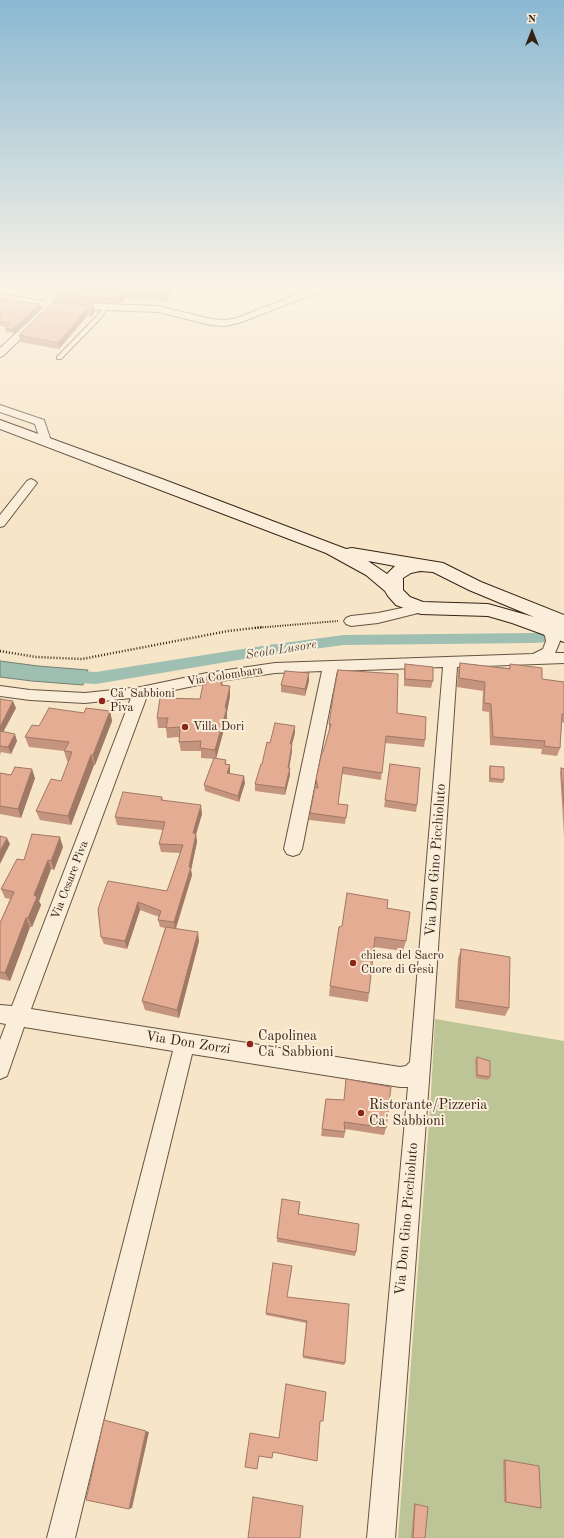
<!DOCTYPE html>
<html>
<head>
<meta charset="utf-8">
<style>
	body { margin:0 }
	#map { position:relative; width:564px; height:1538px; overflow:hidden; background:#f7e5c7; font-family:"Old Standard TT",serif }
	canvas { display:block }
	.north { position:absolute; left:512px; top:12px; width:40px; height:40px; -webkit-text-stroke:3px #faeedb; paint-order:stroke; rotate:0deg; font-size:11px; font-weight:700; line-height:16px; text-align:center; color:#352214 }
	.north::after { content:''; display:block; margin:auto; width:14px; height:18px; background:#352214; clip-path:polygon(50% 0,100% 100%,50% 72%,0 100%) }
</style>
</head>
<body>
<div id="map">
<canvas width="564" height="1538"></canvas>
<div class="north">N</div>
</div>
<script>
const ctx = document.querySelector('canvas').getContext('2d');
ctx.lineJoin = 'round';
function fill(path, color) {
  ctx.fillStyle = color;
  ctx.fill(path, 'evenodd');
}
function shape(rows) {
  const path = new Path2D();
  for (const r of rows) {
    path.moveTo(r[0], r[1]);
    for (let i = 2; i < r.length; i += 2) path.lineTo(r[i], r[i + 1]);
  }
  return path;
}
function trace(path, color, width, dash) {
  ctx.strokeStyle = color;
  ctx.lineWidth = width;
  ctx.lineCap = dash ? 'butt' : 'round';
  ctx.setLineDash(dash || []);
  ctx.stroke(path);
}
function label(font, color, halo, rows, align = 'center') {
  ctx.font = font + ' "Old Standard TT",serif';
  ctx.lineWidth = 4;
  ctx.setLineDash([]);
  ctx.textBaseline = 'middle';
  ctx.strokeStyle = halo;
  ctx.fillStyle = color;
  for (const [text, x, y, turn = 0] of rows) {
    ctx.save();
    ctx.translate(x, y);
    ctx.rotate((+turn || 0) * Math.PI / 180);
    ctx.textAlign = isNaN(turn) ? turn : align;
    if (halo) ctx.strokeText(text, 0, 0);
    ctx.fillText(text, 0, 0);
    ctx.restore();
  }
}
const green = shape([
	[435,1019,564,1041,564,1538,398,1538,431,1095]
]);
const water = shape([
	[0,661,38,666,88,670,83,685,32,681,0,677,0,661]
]);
const canal = shape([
	[564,631,564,641,533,643,344,645,268,655,96,684,64,682,59,680,56,676,59,672,64,670,96,672,268,645,344,635,533,633,564,631]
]);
const pathFar1 = shape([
	[255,628,338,621]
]);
const path = shape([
	[0,651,36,657,82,659,228,631,263,627]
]);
const lane = shape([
	[104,307,108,308,100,319,61,359,57,359,57,357,96,317,104,307]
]);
const street = shape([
	[56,288,65,288,52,302,158,306,211,319,224,320,234,319,314,288,325,288,324,290,239,323,224,326,211,325,158,312,53,308,3,356,0,357,0,348,44,307,0,300,0,294,43,301,56,288],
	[0,405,44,420,51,441,49,443,41,443,35,424,0,412,0,405],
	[31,479,35,481,37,483,4,526,0,527,0,515,27,481,31,479],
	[421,604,426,605,428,608,426,611,378,623,351,626,346,624,344,621,346,618,351,616,378,613,421,604],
	[547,624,552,626,559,635,560,641,555,653,564,653,564,663,457,667,430,1067,395,1538,367,1538,408,1087,400,1087,192,1054,75,1538,47,1538,173,1051,24,1027,7,1076,0,1079,0,1040,6,1024,0,1023,0,1005,12,1006,131,698,85,703,30,700,0,696,0,686,30,690,85,693,141,687,207,673,275,663,533,654,543,649,546,641,545,636,540,629,542,626,547,624],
	[443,667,410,1062,406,1066,400,1067,31,1009,147,696,207,683,275,673,322,671,284,849,287,854,293,856,299,854,302,849,337,671,443,667]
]);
const secondary = shape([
	[0,420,162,479,346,549,352,548,443,563,481,582,564,615,564,642,512,623,488,616,421,614,414,612,396,605,388,596,385,591,366,575,326,553,0,429,0,420],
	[368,561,395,566,387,574,368,561],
	[420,571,433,572,469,590,534,617,488,604,423,602,410,597,403,590,403,578,411,573,420,571]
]);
const wall = shape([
	[174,288,167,301,125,298,121,303,55,301,54,295,59,293],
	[0,298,41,308,14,333,6,332,5,328,7,327,0,326],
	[52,303,95,311,92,317,87,316,59,349,20,342,19,335],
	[460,663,509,668,510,664,542,679,564,682,564,723,562,722,560,748,557,756,541,754,542,749,490,745,489,712,482,711,483,691,457,687,458,671],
	[405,664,433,681,431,688,404,686,404,671],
	[309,673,309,681,305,696,281,692,281,685],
	[222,678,223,686,230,696,227,712,227,718,216,758,226,760,226,764,230,765,230,773,245,783,239,802,205,791,204,785,214,759,201,758,201,751,181,751,179,742,179,737,167,738,166,728,158,728,157,718,200,699,206,684],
	[0,699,16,708,3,732,17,741,11,754,1,752,0,755],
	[110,711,112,721,95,765,94,765,71,825,40,820,36,811,61,781,69,762,67,761,64,751,29,747,25,737,39,726,84,713],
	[397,713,425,740,424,747,385,743,381,780,342,774,338,804,347,811,345,824,309,820,310,813,316,787,316,779,329,731,329,724],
	[295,733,292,744,292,751,289,768,290,775,285,795,255,791,255,784,270,743],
	[390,764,417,805,416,812,384,807],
	[490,766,504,780,503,783,489,782,489,769],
	[561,768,564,769,564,836,560,773],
	[0,773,35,778,21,818,0,814],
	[162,797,163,800,202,814,196,834,197,842,191,870,192,875,176,929,199,941,179,1018,145,1010,142,1001,165,928,160,927,158,920,159,917,140,910,127,949,104,944,101,937,98,909,167,891,180,853,161,852,159,844,163,830,117,825,115,817],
	[63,847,54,870,51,869,39,901,41,905,32,927,30,927,10,981,0,979,0,923,10,899,5,898,1,889,24,860],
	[387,908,406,941,403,951,374,947,369,993,368,1002,329,996,330,986,342,926],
	[461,949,509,1008,505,1016,455,1008,458,958],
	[477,1057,490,1077,488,1080,476,1078,475,1060],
	[346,1079,386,1128,384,1135,345,1129,345,1132,344,1138,321,1136,326,1099,344,1100],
	[300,1202,299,1214,356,1252,355,1256,277,1242,277,1238],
	[288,1297,345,1363,344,1365,303,1358,306,1323,266,1315,266,1313],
	[503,1460,505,1460,541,1508,504,1502],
	[414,1504,428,1507,425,1538,411,1538]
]);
const shadedWall = shape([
	[171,288,174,288,167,301,166,295],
	[125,293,125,298,121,303,120,298],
	[40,304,41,308,14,333,13,329],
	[94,305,95,311,92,317,91,310],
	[86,310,87,316,59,349,58,343],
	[309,673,309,681,305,696,305,689],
	[230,686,230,696,227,712,227,718,216,759,215,750],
	[13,701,16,708,0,738,0,727],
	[110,711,112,721,95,765,93,755],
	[295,726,295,733,290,751,290,744],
	[15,734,17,741,11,754,8,747],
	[292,744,292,751,288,775,288,768],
	[91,755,94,765,71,825,68,816],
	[230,765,230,772,228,779,227,773],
	[290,768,290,775,285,795,285,788],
	[32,769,35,778,21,818,18,809],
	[244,776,245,783,239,802,238,796],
	[201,805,202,814,194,841,193,833],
	[196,834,197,842,191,870,192,875,175,930,174,922,189,867],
	[60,837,63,847,54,870,51,861],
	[7,838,10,844,0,864,0,851],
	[48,860,51,869,39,901,41,905,32,927,28,918,34,895],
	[138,902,140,910,127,949,125,941],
	[26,918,30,927,10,981,5,973],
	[198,932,199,941,179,1018,177,1010],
	[146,1431,149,1432,132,1508,129,1509]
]);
const building = shape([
	[64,288,171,288,166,295,125,293,120,298,54,295,57,293,59,293,64,288],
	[0,298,40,304,13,329,5,328,10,323,0,322,0,298],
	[52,303,94,305,91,310,86,310,58,343,19,335,52,303],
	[460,663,510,669,510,664,542,668,542,679,564,682,564,714,562,714,560,748,544,746,545,741,493,737,491,704,484,703,485,682,459,678,460,663],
	[405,664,433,667,433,681,405,679,405,664],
	[338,670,398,674,397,713,426,717,425,740,386,736,382,773,343,767,338,804,348,805,346,818,310,813,315,787,318,788,316,779,322,752,323,752,331,724,329,724,334,691,338,670],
	[285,671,309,673,305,689,281,685,285,671],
	[207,676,222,678,221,685,230,686,225,708,227,708,215,750,200,748,201,741,179,742,180,727,166,728,168,718,157,718,160,698,200,699,203,684,206,684,207,676],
	[0,699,13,701,0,727,0,699],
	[49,708,84,713,86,708,110,711,93,755,91,755,68,816,36,811,51,779,61,781,72,752,64,751,69,742,25,737,32,725,39,726,49,708],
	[275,723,295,726,290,744,292,744,288,768,290,768,285,788,255,784,261,764,262,764,267,742,270,743,275,723],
	[0,731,15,734,8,747,0,746,0,731],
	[214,758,226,760,225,764,230,765,227,773,244,776,238,796,204,785,214,758],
	[390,764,420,768,417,805,385,800,390,764],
	[490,766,504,767,504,780,490,778,490,766],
	[15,767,32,769,18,809,0,806,0,773,11,775,15,767],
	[561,768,564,769,564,804,561,768],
	[123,792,162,797,161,800,201,805,193,833,196,834,189,867,191,867,174,922,158,920,161,911,138,902,125,941,101,937,98,909,108,881,167,891,183,845,159,844,165,822,115,817,123,792],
	[32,834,60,837,51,861,48,860,34,895,37,897,28,918,26,918,5,973,0,972,0,923,14,892,1,889,17,859,24,860,32,834],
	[0,836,7,838,0,851,0,836],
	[347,893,388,900,387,908,410,912,406,941,375,937,369,993,330,986,339,927,342,926,347,893],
	[166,927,198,932,177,1010,142,1001,166,927],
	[461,949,510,957,509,1008,458,1000,461,949],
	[477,1057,490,1061,490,1077,477,1075,477,1057],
	[346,1079,391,1087,386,1128,344,1122,345,1132,322,1129,326,1099,344,1100,346,1079],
	[282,1199,300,1202,298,1214,359,1224,356,1252,277,1238,282,1199],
	[273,1263,292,1266,287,1297,349,1304,345,1363,303,1356,307,1321,266,1313,273,1263],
	[286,1384,326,1392,323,1421,320,1421,317,1461,273,1452,272,1458,259,1456,257,1469,245,1467,250,1433,279,1438,286,1384],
	[104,1420,146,1431,129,1509,86,1500,104,1420],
	[505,1460,539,1466,541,1508,506,1502,505,1460],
	[253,1497,303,1506,300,1538,248,1538,253,1497],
	[415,1504,428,1507,425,1538,413,1538,415,1504]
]);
const markers = [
	[102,701,4,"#8f2418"],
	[185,727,4,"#8f2418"],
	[353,963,4,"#8f2418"],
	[250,1044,4,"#8f2418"],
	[361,1113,4,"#8f2418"]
];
const streetNames = [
	["Via Colombara",225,676,-9],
	["Via Cesare Piva",70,880,-69]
];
const poiNames = [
	["Ca' Sabbioni",110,694],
	["Piva",110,708],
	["Villa Dori",193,727],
	["chiesa del Sacro",361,956],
	["Cuore di Gesù",361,970]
];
const waterNames = [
	["Scolo Lusore",281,650,-9]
];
const nearStreetnames = [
	["Via Don Gino Picchioluto",436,860,-86],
	["Via Don Zorzi",188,1043,9],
	["Via Don Gino Picchioluto",407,1219,-85]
];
const nearPoinames = [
	["Capolinea",258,1036],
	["Ca' Sabbioni",258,1052],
	["Ristorante/Pizzeria",369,1105],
	["Ca' Sabbioni",369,1121]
];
fill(green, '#bdc495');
fill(water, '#9ebfb1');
trace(water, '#748072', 1);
fill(canal, '#9ebfb1');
trace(lane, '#665341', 2);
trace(street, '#665341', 2);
trace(secondary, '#352214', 2);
trace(pathFar1, '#352214', 2, [1, 1.5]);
trace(path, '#352214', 2.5, [1, 2]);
fill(lane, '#faeedb');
fill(street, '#faeedb');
fill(secondary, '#faeedb');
fill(wall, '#c4947e');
fill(shadedWall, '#a07866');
fill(building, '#e4ac92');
trace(building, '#a07866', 1);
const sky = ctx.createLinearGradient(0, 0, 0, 503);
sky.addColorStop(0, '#8ab8d2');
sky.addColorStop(0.57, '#fbf3e6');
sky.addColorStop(1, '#fbf3e600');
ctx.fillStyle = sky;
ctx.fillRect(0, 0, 564, 503);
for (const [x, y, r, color] of markers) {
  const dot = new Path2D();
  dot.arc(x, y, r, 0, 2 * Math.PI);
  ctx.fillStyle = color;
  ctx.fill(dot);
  trace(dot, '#faeedb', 1.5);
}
label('12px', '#352214', '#faeedb', streetNames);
label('12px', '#352214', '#faeedb', poiNames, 'left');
label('italic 13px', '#545143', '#faeedb', waterNames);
label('14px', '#352214', '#faeedb', nearStreetnames);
label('14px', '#352214', '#faeedb', nearPoinames, 'left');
</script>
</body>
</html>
